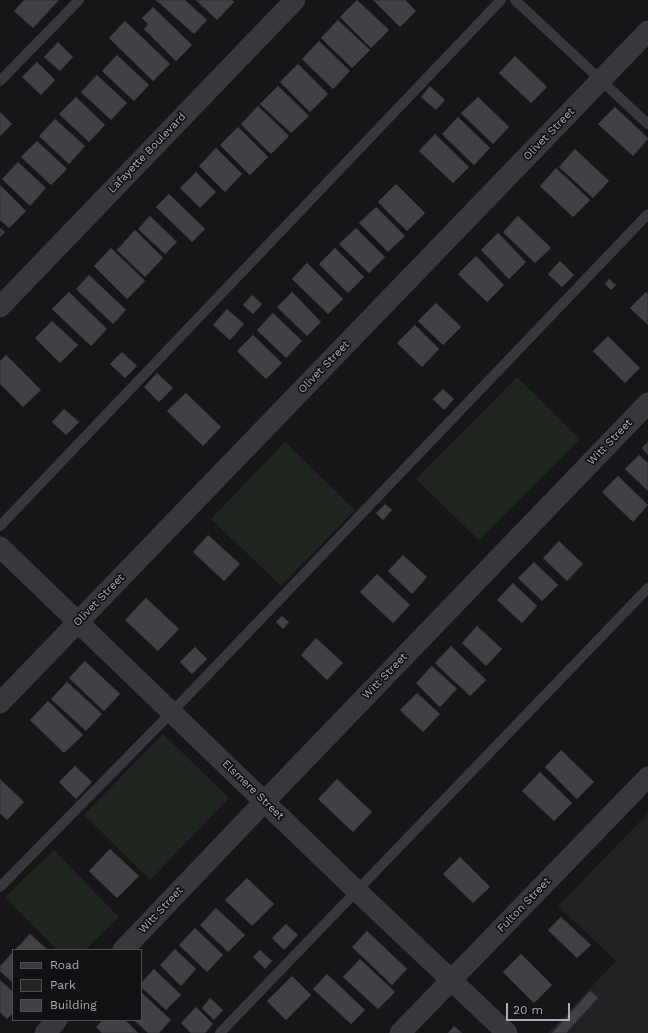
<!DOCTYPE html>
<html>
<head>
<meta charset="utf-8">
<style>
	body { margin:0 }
	#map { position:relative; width:648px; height:1033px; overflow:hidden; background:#161618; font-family:"Work Sans",sans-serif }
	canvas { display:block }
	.legend { position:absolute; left:12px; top:949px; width:130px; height:72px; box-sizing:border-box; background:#111113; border:1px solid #4d4f55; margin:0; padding:5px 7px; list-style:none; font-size:12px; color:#a8adb8 }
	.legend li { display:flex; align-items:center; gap:8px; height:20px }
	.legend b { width:20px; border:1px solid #4d4f55 }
	.scale { position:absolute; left:506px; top:1003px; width:64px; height:18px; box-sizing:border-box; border:2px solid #a8adb8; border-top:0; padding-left:5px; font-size:12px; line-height:14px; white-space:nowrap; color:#a8adb8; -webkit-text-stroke:3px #111113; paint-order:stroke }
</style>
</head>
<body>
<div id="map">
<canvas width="648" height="1033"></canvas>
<ul class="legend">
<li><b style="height:5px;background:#37383d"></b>Road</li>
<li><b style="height:11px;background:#1e261f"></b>Park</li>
<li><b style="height:11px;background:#404145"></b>Building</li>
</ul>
<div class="scale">20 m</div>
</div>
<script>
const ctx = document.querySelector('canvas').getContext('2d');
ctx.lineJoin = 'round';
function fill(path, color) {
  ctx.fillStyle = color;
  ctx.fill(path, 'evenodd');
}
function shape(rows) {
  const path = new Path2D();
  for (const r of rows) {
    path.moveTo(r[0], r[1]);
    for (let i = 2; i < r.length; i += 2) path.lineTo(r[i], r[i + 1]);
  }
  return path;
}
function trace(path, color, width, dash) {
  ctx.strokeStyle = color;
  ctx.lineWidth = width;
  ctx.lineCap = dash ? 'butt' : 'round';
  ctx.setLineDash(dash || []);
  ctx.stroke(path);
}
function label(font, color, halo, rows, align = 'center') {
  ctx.font = font + ' "Work Sans",sans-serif';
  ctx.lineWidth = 3.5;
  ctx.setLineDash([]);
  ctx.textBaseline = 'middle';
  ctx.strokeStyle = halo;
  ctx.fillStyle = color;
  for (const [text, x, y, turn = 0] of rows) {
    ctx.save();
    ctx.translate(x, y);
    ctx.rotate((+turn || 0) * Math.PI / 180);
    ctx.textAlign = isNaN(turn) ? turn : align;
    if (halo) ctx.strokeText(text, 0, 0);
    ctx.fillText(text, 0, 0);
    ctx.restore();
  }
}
const built = shape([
	[648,813,648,1033,548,1033,616,961,558,906]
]);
const green = shape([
	[517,377,580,439,479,540,416,479],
	[285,442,355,510,281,586,211,519],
	[163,734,229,798,150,880,84,815],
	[54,850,119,917,85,950,57,950,5,897]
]);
const building = shape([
	[24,0,59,0,33,28,14,11,24,0],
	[156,0,185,0,207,20,194,34,156,0],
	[196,0,232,0,234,2,217,20,196,0],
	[357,0,389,30,371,48,340,17,357,0],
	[373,0,405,0,416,11,400,27,373,0],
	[153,7,192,45,176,61,144,29,148,24,142,18,153,7],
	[338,20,370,50,352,68,321,38,338,20],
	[125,21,170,64,153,81,109,38,125,21],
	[319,41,350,71,333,89,302,59,319,41],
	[58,42,73,57,60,71,44,57,58,42],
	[117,55,149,85,134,101,102,71,117,55],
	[515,56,547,87,531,103,499,73,515,56],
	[37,62,55,80,41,95,22,77,37,62],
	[298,64,328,94,310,112,280,82,298,64],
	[97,75,127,103,111,120,81,92,97,75],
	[278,86,309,116,291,133,260,104,278,86],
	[430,86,445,100,436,110,421,97,430,86],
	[76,97,105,125,89,142,59,114,76,97],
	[478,97,509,127,493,144,461,113,478,97],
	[258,106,289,136,271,154,241,124,258,106],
	[615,107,648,138,648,139,633,156,598,124,615,107],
	[0,112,12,124,0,136,0,112],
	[458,117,490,148,474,165,442,134,458,117],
	[55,119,85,146,69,164,39,136,55,119],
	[238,127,268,157,250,175,220,145,238,127],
	[435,134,469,167,453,183,419,151,435,134],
	[37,141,67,169,51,185,21,157,37,141],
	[216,148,242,174,225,192,199,166,216,148],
	[575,149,609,181,593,198,559,167,575,149],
	[18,162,46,188,30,206,2,179,18,162],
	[556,168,590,200,573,217,540,186,556,168],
	[196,172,216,192,200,208,180,188,196,172],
	[396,184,425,213,407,231,378,202,396,184],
	[0,185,26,211,9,228,0,220,0,185],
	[169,194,205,229,192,242,156,207,169,194],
	[376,207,405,236,388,252,359,223,376,207],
	[150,216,177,242,165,254,138,229,150,216],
	[518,216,551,248,535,263,503,232,518,216],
	[0,228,5,232,0,237,0,228],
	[356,228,385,257,369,273,339,244,356,228],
	[135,230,163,258,145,277,117,250,135,230],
	[498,233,526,262,509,279,481,250,498,233],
	[111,248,145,281,127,299,94,266,111,248],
	[335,248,364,277,348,293,319,264,335,248],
	[476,256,504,285,487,302,458,274,476,256],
	[560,261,574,275,562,287,548,274,560,261],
	[307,263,343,299,328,314,292,279,307,263],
	[89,275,126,310,113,324,76,289,89,275],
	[609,279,616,285,611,290,605,284,609,279],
	[69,292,107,329,91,346,52,309,69,292],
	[292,292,321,322,307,336,277,307,292,292],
	[646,292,648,294,648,325,630,308,646,292],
	[252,295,262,304,253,314,243,305,252,295],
	[436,303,461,327,443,345,418,321,436,303],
	[227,309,244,324,230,340,213,325,227,309],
	[273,313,302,341,286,358,257,330,273,313],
	[52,321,78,345,60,363,35,338,52,321],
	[415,325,439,349,422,367,397,343,415,325],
	[253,335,282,363,266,379,237,351,253,335],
	[608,336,640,368,625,383,593,351,608,336],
	[122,352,137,366,125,378,110,364,122,352],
	[6,355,41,390,23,407,0,384,0,361,6,355],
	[157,373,173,388,159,402,144,387,157,373],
	[443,389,454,399,444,410,433,399,443,389],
	[186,393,221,427,203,446,167,411,186,393],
	[64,409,79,422,66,435,52,422,64,409],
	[648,442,648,455,642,448,648,442],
	[639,455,648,463,648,491,625,469,639,455],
	[618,476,648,505,633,522,602,492,618,476],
	[385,504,392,510,383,520,376,513,385,504],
	[208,535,240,564,224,581,193,552,208,535],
	[559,541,583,564,567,581,543,558,559,541],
	[403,555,427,577,412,594,388,571,403,555],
	[534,562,558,585,542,601,518,578,534,562],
	[377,574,410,605,393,623,360,592,377,574],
	[513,583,537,606,522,623,497,600,513,583],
	[146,598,179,629,158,651,125,620,146,598],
	[282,616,289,622,283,629,276,622,282,616],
	[477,626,502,649,486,666,462,643,477,626],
	[316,638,343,663,327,680,301,655,316,638],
	[451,646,486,680,470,696,435,663,451,646],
	[195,647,207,659,192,674,180,662,195,647],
	[85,661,120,694,104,711,69,678,85,661],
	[432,666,457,689,440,707,416,683,432,666],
	[67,682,102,714,86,731,51,699,67,682],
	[417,693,440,714,423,732,400,710,417,693],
	[48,701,83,735,64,753,30,720,48,701],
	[561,750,594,782,577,799,545,767,561,750],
	[75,766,92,782,76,799,59,782,75,766],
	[540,772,572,803,554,821,522,791,540,772],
	[0,779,24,802,7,820,0,813,0,779],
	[337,779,372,812,353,832,318,799,337,779],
	[110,849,139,876,117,898,89,871,110,849],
	[460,857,490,887,473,903,443,874,460,857],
	[247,878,274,904,252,926,225,900,247,878],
	[216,908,245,935,228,952,200,925,216,908],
	[561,917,591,945,577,958,548,930,561,917],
	[286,924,298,935,284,950,272,938,286,924],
	[195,928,223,955,207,972,179,945,195,928],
	[367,931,407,969,392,985,352,947,367,931],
	[30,934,48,950,17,950,16,949,30,934],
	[175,949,196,969,181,986,160,965,175,949],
	[260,950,272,961,265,969,253,957,260,950],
	[13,952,13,983,0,971,0,966,13,952],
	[521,954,552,985,534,1003,503,972,521,954],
	[360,959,395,992,378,1009,343,977,360,959],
	[154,969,181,995,166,1010,141,987,141,983,154,969],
	[327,974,365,1010,351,1024,313,989,327,974],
	[292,976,311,995,286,1020,267,1001,292,976],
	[0,980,13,992,13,1013,7,1019,0,1012,0,980],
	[590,991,598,998,566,1033,552,1033,590,991],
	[141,992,171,1020,159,1033,148,1033,134,1020,141,1020,141,992],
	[210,998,223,1010,214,1020,202,1008,210,998],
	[196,1007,213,1024,205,1033,191,1033,181,1023,196,1007],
	[103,1020,125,1020,138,1033,102,1033,96,1027,103,1020],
	[454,1026,462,1033,448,1033,454,1026]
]);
const service = shape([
	[515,0,648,124],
	[0,81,79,0],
	[0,526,501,0],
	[0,887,172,712,648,214],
	[220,1033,648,588]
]);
const minor = shape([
	[0,307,295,0],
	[0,547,357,891,507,1033],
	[0,703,648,31],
	[123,950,265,801,648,403],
	[45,1033,57,1020],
	[400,1033,648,777]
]);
const streetNames = [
	["Olivet Street",549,134,-46],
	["Lafayette Boulevard",147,153,-46],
	["Olivet Street",324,367,-46],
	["Witt Street",610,442,-46],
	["Olivet Street",99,600,-46],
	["Witt Street",385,676,-46],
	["Elsmere Street",253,790,44],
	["Fulton Street",524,905,-46],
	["Witt Street",161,910,-47]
];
fill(built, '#222225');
fill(green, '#1e261f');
fill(building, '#404145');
trace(building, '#303034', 1);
trace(service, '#37383d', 10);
trace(minor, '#37383d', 21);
label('11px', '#a8adb8', '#111113', streetNames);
</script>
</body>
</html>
